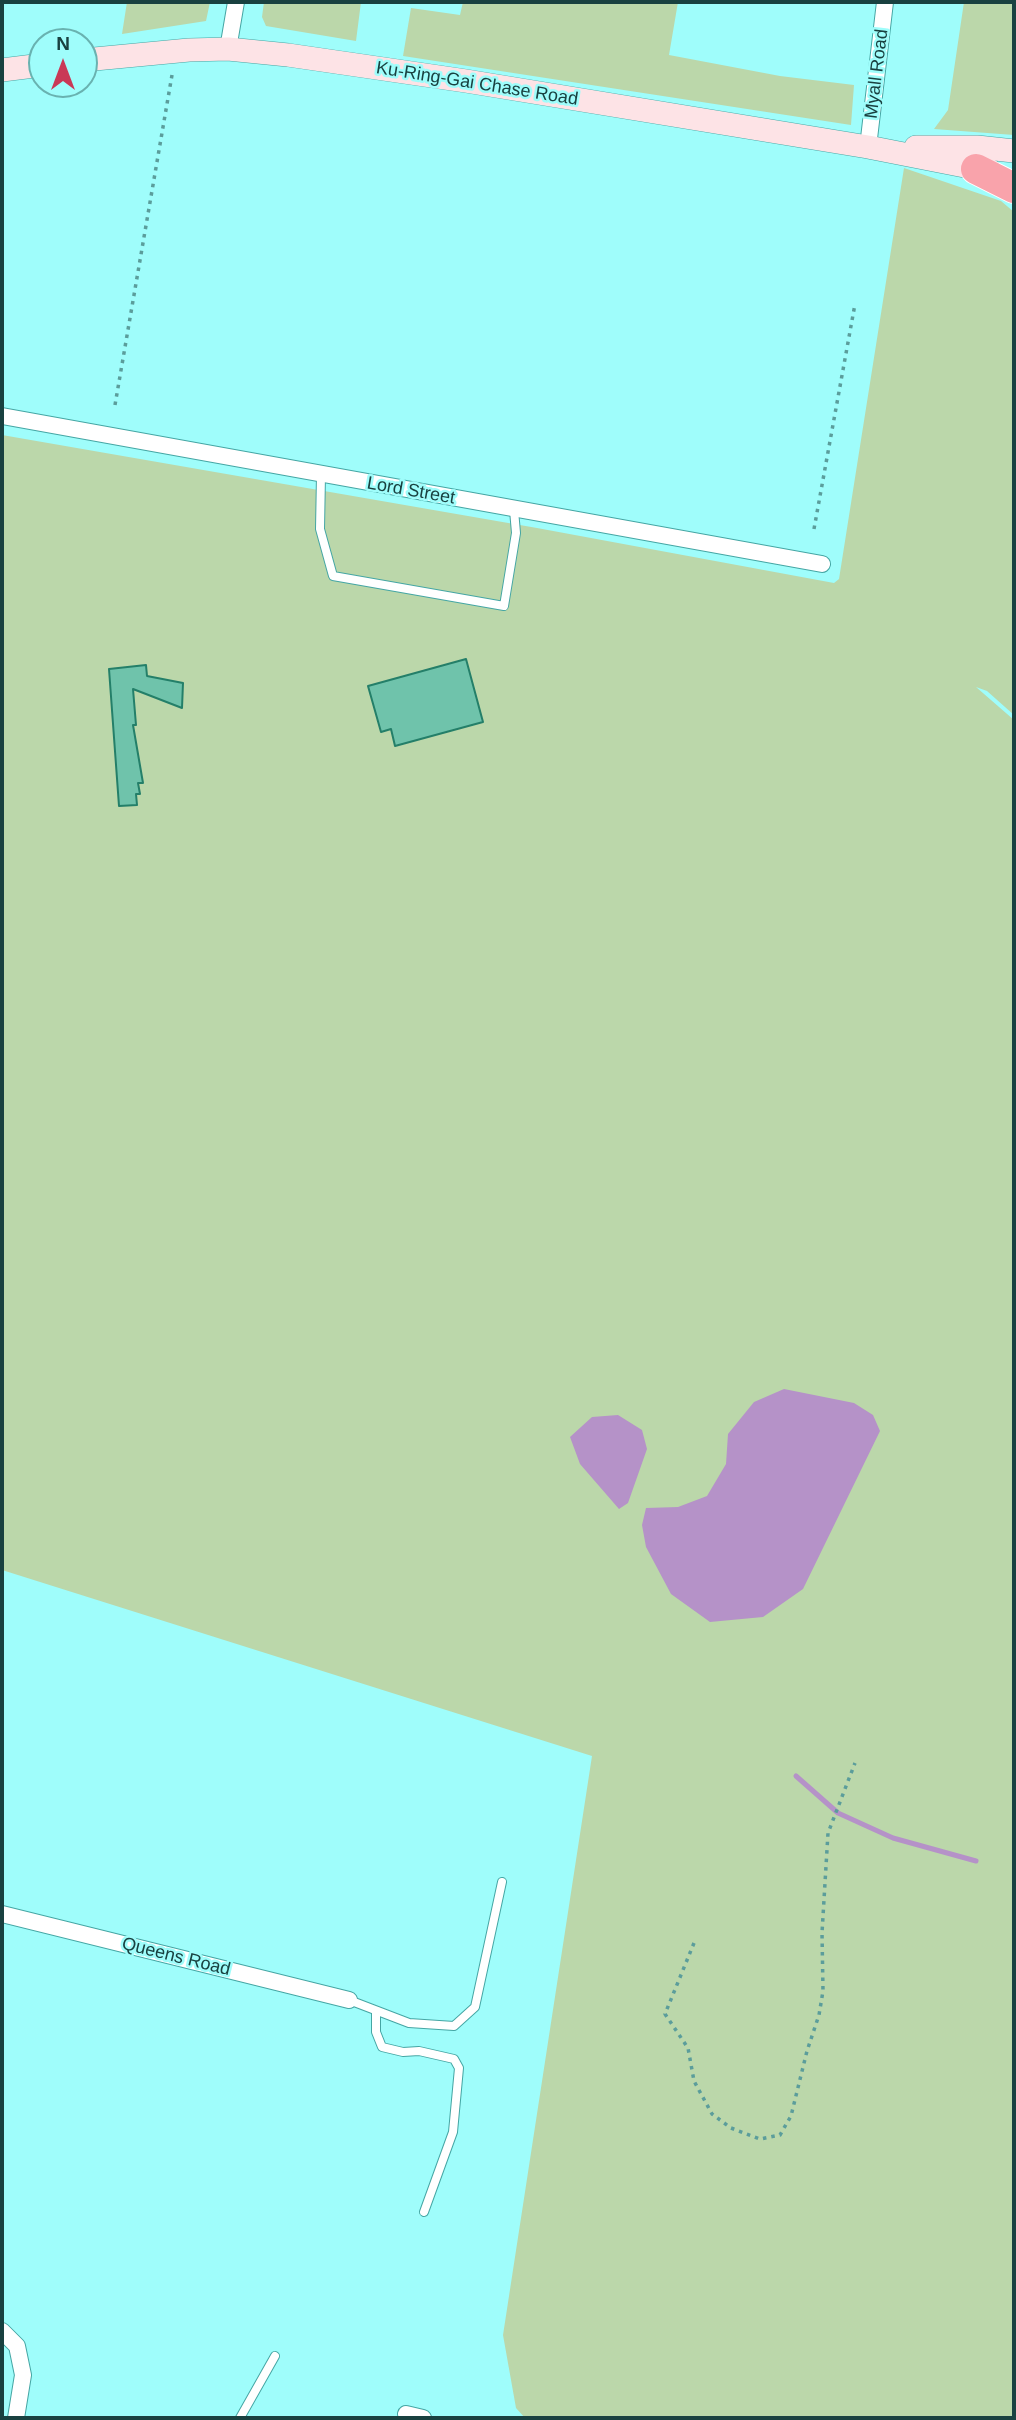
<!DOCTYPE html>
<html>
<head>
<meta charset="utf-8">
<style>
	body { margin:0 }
	#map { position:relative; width:1016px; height:2420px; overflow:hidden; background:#9ffdfb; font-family:Helvetica,sans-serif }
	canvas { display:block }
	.frame { position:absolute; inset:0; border:4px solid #194140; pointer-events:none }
	.north { position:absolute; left:28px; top:28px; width:70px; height:70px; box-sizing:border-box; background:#9ffdfb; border:2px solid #69b2b0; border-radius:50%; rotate:0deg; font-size:19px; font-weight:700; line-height:28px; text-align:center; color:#194140 }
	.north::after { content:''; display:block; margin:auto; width:24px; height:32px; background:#c93956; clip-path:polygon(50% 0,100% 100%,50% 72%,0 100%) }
</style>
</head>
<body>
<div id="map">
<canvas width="1016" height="2420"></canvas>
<div class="frame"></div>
<div class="north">N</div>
</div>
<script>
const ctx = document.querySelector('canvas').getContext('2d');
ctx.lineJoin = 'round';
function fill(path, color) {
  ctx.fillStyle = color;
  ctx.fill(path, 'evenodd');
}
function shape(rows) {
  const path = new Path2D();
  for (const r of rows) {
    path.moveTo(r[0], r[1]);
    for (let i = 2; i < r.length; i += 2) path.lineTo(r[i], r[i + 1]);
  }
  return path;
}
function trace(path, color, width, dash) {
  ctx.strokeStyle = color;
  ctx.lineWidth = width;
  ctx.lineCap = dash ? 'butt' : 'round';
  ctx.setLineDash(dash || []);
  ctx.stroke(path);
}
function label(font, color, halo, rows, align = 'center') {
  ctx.font = font + ' Helvetica,sans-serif';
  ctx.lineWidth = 5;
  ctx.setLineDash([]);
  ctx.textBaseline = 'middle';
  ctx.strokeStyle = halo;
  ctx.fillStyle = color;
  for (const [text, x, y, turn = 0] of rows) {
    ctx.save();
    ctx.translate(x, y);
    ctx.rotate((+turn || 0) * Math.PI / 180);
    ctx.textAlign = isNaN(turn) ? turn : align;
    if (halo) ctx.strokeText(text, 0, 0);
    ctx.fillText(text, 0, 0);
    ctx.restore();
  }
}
const green = shape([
	[127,2,210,2,206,21,122,34],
	[264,2,361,2,356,41,266,26,262,17],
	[463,2,678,2,669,55,780,76,854,85,851,125,403,56,411,8,460,15],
	[964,2,1014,2,1014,135,934,129,948,110],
	[904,168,1001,201,1014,212,1014,715,987,691,976,687,1014,720,1014,2418,525,2418,516,2408,503,2335,592,1756,2,1570,2,435,537,528,834,583,839,579]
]);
const water = shape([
	[784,1389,854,1403,873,1415,880,1431,803,1589,763,1617,710,1622,671,1594,646,1547,642,1525,646,1508,678,1507,707,1496,726,1464,728,1434,754,1402],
	[618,1415,642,1430,647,1449,628,1503,619,1509,580,1464,570,1437,592,1417]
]);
const stream = shape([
	[796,1776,838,1813,893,1838,976,1861]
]);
const building = shape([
	[466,659,483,722,395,746,391,729,381,732,368,686,466,659],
	[146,665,147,676,183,683,182,708,133,689,136,725,133,725,143,783,138,783,140,794,136,794,137,805,119,806,109,669,146,665]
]);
const path = shape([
	[115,405,172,75],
	[814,529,855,304],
	[694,1943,665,2014,688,2048,694,2081,712,2114,731,2128,760,2139,780,2135,791,2116,807,2051,819,2015,823,1991,822,1933,828,1833,855,1763]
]);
const lane = shape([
	[321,475,320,529,333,576,504,606,516,533,514,510],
	[349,2000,409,2023,454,2026,475,2007,502,1882],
	[376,2011,376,2032,382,2047,403,2052,419,2051,454,2059,459,2068,453,2132,424,2212],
	[240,2418,275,2356]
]);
const street = shape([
	[228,49,236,2],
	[868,147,885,2],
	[2,416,822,564],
	[2,1914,349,2000],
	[2,2331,17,2346,23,2375,16,2418],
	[406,2414,423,2418]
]);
const secondary = shape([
	[84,60,189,50,228,49,288,55,466,81,868,147,990,171],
	[2,70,42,65],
	[916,147,977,147,1014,151]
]);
const highway = shape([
	[976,169,1014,188]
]);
const streetNames = [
	["Myall Road",877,74,-83],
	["Ku-Ring-Gai Chase Road",477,84,9],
	["Lord Street",411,491,10],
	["Queens Road",176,1957,14]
];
fill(green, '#bbd7aa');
fill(water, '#b592c8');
trace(stream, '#b592c8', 5);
fill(building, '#6fc3ab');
trace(building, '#247f69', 2);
trace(lane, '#45a6a4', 10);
trace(street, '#45a6a4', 18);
trace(secondary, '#45a6a4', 24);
trace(highway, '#fff', 32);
trace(path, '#5b9d9b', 3.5, [3.5, 5]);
trace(lane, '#fff', 8);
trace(street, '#fff', 16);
trace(secondary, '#fde3e6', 23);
trace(highway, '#f9a3ab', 30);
label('18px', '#194140', '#9ffdfb', streetNames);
</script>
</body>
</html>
